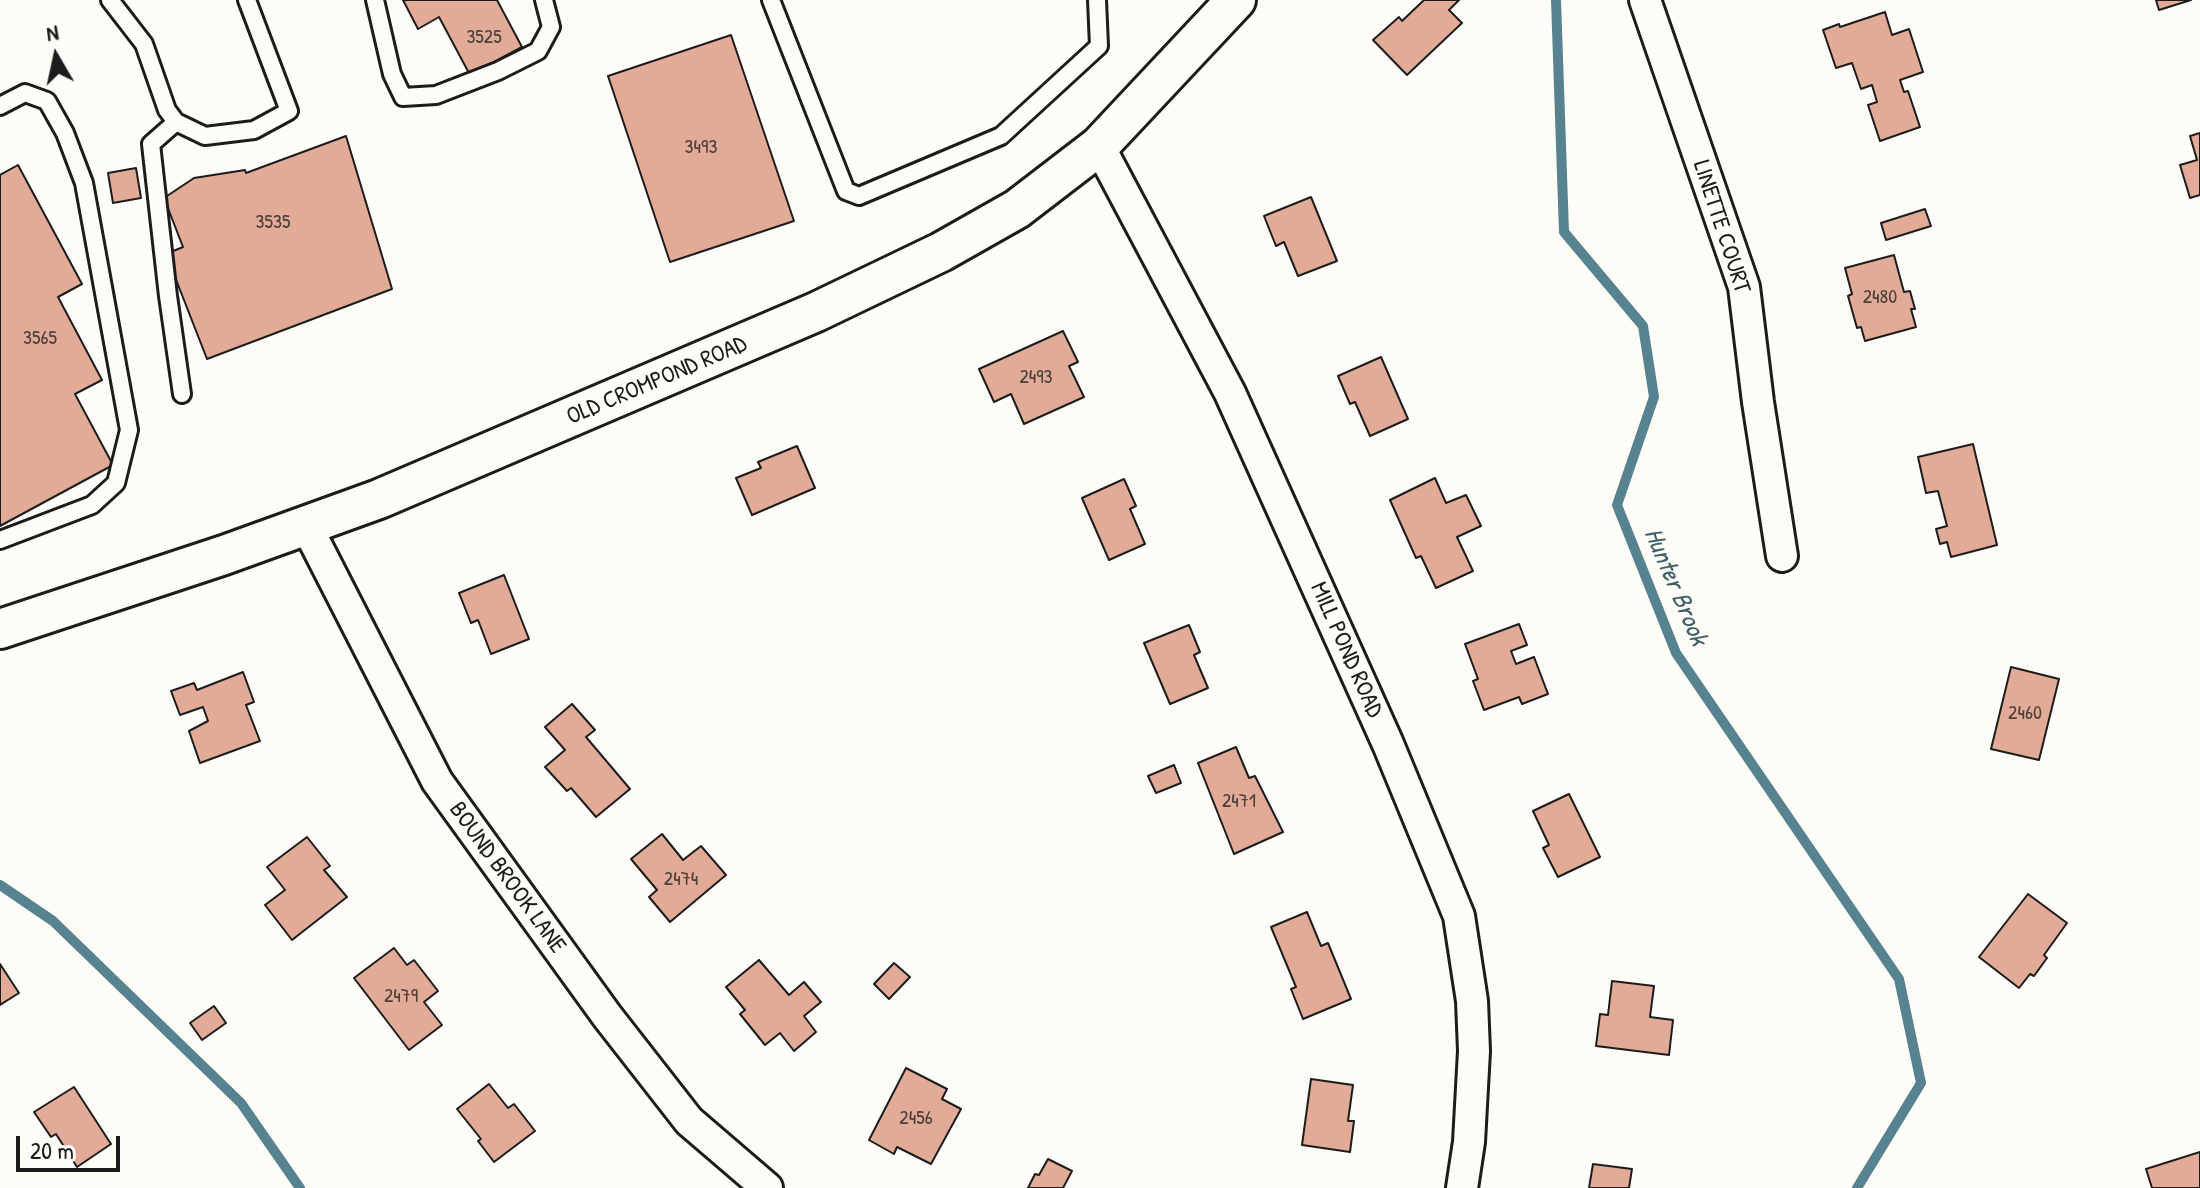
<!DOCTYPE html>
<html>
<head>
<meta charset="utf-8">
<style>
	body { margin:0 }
	#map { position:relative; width:2200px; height:1188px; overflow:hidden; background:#fdfcf7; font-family:"Patrick Hand",sans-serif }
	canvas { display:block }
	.north { position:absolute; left:16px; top:16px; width:80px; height:80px; -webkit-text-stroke:6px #fdfcf7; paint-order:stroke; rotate:351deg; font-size:22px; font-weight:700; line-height:32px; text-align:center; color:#1c1c1c }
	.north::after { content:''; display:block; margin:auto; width:28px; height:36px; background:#1c1c1c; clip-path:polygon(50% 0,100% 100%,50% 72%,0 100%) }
	.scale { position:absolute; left:16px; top:1136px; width:104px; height:36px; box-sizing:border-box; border:4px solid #1c1c1c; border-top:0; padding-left:10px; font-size:24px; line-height:28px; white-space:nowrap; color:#1c1c1c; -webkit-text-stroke:6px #fdfcf7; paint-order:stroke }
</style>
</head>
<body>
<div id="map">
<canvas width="2200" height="1188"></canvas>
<div class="north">N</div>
<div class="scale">20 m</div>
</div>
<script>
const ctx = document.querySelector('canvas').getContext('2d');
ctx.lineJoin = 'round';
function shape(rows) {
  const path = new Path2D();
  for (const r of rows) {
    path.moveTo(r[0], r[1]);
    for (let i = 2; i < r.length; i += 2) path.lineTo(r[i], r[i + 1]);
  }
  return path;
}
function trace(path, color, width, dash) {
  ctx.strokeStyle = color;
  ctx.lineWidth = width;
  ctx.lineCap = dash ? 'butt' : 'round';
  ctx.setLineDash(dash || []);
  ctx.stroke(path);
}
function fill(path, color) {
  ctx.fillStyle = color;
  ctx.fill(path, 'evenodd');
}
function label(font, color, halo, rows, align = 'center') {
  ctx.font = font + ' "Patrick Hand",sans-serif';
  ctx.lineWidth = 7;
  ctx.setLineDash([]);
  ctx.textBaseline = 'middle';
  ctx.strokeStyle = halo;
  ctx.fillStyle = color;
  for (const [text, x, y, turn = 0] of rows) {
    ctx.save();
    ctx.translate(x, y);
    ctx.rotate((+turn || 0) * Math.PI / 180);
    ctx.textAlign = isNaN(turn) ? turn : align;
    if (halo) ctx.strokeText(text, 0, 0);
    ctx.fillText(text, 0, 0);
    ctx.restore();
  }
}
const stream = shape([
	[1556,0,1564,232,1643,326,1654,397,1617,505,1676,653,1899,979,1921,1083,1857,1188],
	[0,885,53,921,241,1103,300,1188]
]);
const building = shape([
	[403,0,497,0,522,47,470,75,439,17,418,29,403,0],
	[1424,0,1459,0,1449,10,1462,23,1407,75,1373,40,1399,17,1402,21,1424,0],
	[2156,0,2191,0,2159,10,2156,0],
	[1885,12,1892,35,1909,29,1923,72,1900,80,1904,92,1908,91,1920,127,1880,141,1868,105,1877,102,1872,85,1861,89,1852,63,1836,68,1823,30,1839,24,1840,27,1885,12],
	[731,35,794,221,670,262,608,76,731,35],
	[2200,133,2200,195,2190,198,2180,165,2197,160,2190,136,2200,133],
	[346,136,392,289,207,359,166,254,183,247,164,198,194,178,245,170,246,173,346,136],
	[18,165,82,284,58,297,102,380,75,394,113,465,0,526,0,175,18,165],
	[136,168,141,198,113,203,108,173,136,168],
	[1311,197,1337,261,1298,276,1284,242,1276,246,1264,216,1311,197],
	[1925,209,1931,226,1886,240,1881,223,1925,209],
	[1894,255,1904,292,1910,291,1915,309,1911,309,1916,327,1865,341,1861,327,1857,328,1848,296,1852,294,1845,268,1894,255],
	[1063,331,1078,362,1069,366,1084,397,1024,424,1011,394,994,402,979,369,1063,331],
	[1381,357,1408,419,1370,436,1355,402,1350,404,1338,376,1381,357],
	[1973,444,1997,545,1951,557,1947,542,1940,544,1936,529,1947,526,1938,491,1926,493,1918,457,1973,444],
	[797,446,815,488,752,515,736,478,761,468,758,462,797,446],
	[1435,478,1446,503,1466,495,1481,526,1457,537,1473,571,1436,588,1421,556,1416,558,1390,500,1435,478],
	[1124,479,1136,506,1130,509,1145,544,1109,560,1082,498,1124,479],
	[504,575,529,639,491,654,478,620,471,623,459,593,504,575],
	[1519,624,1527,645,1511,651,1516,664,1534,657,1548,694,1522,704,1519,697,1484,710,1473,681,1478,679,1465,644,1519,624],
	[1189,625,1200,652,1194,655,1208,688,1170,704,1144,643,1189,625],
	[2011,667,2059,679,2039,760,1991,749,2011,667],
	[243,672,254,702,246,705,260,741,200,763,189,731,208,721,203,707,180,715,171,691,194,683,197,690,243,672],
	[572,704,595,730,586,737,630,789,596,817,571,788,567,791,545,767,565,750,545,727,572,704],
	[1236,747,1249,778,1255,776,1283,832,1234,854,1198,763,1236,747],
	[1174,765,1181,783,1156,793,1148,776,1174,765],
	[1569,794,1600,857,1558,877,1543,848,1549,845,1533,811,1569,794],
	[662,834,683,860,701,846,726,875,670,922,649,897,657,890,631,859,662,834],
	[307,837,330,866,324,870,347,897,292,940,265,905,285,890,267,867,307,837],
	[2028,894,2067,923,2044,955,2047,958,2034,976,2030,974,2019,988,1979,957,2028,894],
	[1307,912,1321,946,1328,943,1351,999,1303,1019,1291,989,1296,987,1271,927,1307,912],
	[394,948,407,965,414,960,438,991,424,1002,442,1025,409,1050,354,978,394,948],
	[759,960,789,995,804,982,821,1002,804,1016,816,1032,794,1051,780,1033,765,1045,740,1014,745,1010,726,987,759,960],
	[894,963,910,977,889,999,874,984,894,963],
	[0,964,19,993,0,1005,0,964],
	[1612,981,1654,986,1650,1017,1673,1020,1669,1055,1596,1046,1600,1014,1608,1015,1612,981],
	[214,1006,226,1023,202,1040,190,1023,214,1006],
	[906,1068,947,1089,942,1099,961,1109,931,1164,897,1147,894,1154,869,1140,906,1068],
	[1311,1079,1353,1085,1348,1121,1354,1121,1350,1152,1302,1145,1311,1079],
	[489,1084,508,1108,514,1104,535,1131,494,1162,478,1141,481,1139,457,1109,489,1084],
	[74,1087,111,1144,77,1167,56,1134,51,1137,34,1112,74,1087],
	[2200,1152,2200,1188,2152,1188,2146,1169,2200,1152],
	[1048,1159,1072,1171,1063,1188,1028,1188,1035,1174,1039,1175,1048,1159],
	[1593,1164,1632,1169,1629,1188,1589,1188,1593,1164]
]);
const service = shape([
	[110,0,144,44,167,110,176,122,205,136,254,130,289,111,247,0],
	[375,0,392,74,403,97,436,95,498,71,538,51,551,27,544,0],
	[771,0,846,191,859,196,1001,136,1099,46,1097,0],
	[0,106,25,93,47,101,65,133,84,183,129,430,116,483,92,505,0,540],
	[176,122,151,144,168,296,182,394]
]);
const minor = shape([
	[1645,0,1744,287,1758,402,1782,556],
	[1099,146,1230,393,1388,744,1459,916,1472,1001,1474,1051,1469,1142,1462,1188],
	[306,525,437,781,607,1016,689,1121,767,1188]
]);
const tertiary = shape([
	[0,629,224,555,379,499,816,312,941,252,1017,209,1099,146,1236,0]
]);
const numberNames = [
	["3525",484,38],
	["3493",701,148],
	["3535",273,223],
	["2480",1880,298],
	["3565",40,339],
	["2493",1036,378],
	["2460",2025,714],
	["2471",1239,802],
	["2474",681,880],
	["2479",401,997],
	["2456",916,1119]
];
const streetNames = [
	["LINETTE COURT",1721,227,72],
	["OLD CROMPOND ROAD",657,381,-23],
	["MILL POND ROAD",1346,650,66],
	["BOUND BROOK LANE",507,878,54]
];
const waterNames = [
	["Hunter Brook",1675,587,67]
];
trace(stream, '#56838f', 10);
fill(building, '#e1ab97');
trace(building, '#1c1c1c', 2);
trace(service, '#1c1c1c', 22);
trace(minor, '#1c1c1c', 36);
trace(tertiary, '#1c1c1c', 44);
trace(service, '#fdfcf7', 16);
trace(minor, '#fdfcf7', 30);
trace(tertiary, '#fdfcf7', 38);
label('20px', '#4d403b', null, numberNames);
label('24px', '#1c1c1c', '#fdfcf7', streetNames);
label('italic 26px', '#426069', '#fdfcf7', waterNames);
</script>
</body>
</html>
